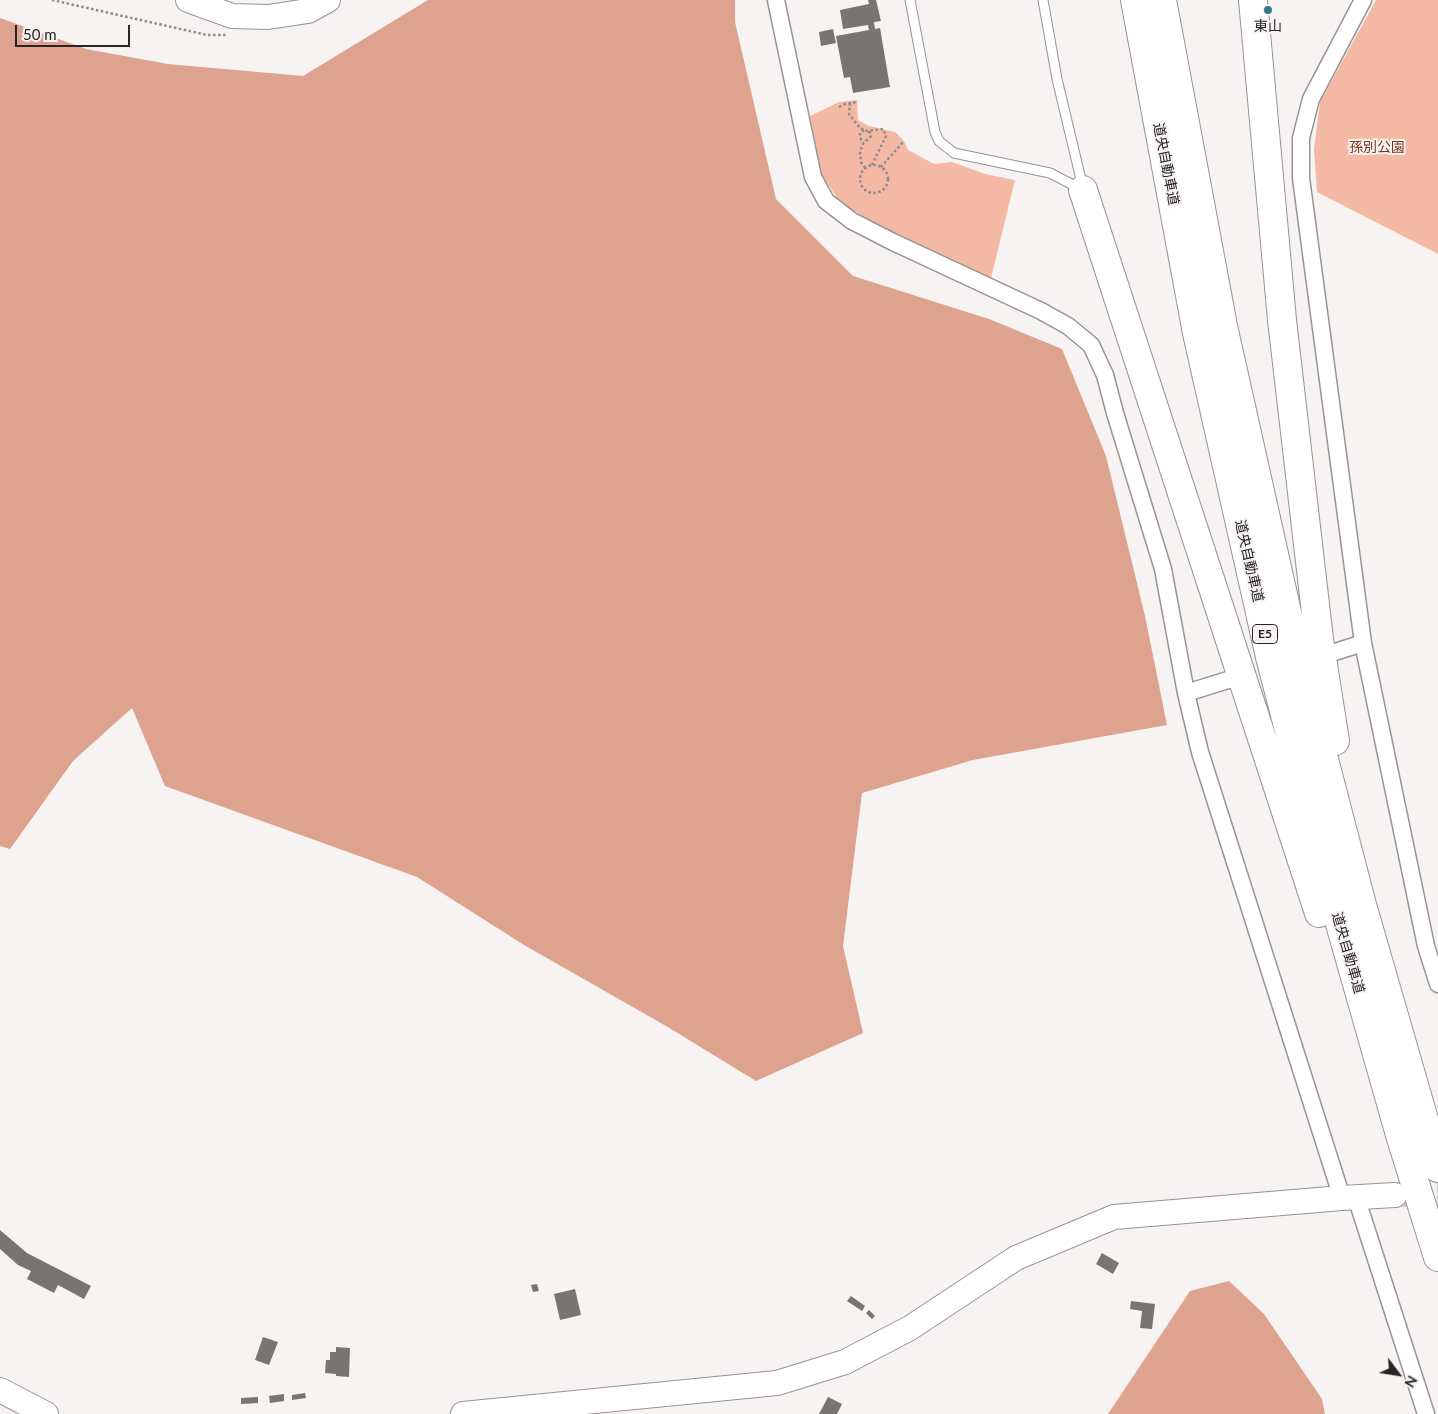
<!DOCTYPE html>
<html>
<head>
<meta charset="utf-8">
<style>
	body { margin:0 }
	#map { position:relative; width:1438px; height:1414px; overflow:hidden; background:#f7f3f2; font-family:Lato,sans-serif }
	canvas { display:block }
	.north { position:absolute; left:1373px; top:1349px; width:50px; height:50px; -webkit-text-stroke:4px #f7f3f2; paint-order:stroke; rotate:121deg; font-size:14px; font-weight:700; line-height:20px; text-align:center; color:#262524 }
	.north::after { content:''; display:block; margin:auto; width:18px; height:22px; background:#262524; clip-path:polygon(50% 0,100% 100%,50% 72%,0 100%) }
	.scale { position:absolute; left:15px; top:25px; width:115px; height:22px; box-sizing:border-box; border:2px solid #262524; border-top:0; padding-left:6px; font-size:15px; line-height:18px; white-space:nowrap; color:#262524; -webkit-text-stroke:4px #f7f3f2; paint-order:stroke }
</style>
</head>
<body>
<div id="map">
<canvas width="1438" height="1414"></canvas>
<div class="north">N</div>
<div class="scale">50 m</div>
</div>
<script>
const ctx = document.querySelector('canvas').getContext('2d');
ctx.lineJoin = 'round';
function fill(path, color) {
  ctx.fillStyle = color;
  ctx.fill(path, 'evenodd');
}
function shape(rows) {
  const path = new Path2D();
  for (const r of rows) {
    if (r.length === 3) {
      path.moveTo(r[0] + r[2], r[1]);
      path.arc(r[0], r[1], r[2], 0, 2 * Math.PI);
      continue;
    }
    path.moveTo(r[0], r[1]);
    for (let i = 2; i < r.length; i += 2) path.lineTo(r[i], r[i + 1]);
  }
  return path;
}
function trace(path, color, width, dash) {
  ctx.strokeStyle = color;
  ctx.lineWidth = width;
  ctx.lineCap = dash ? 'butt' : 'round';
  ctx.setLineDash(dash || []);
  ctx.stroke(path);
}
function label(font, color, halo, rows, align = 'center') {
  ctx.font = font + ' Lato,"Noto Sans JP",sans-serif';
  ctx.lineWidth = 4;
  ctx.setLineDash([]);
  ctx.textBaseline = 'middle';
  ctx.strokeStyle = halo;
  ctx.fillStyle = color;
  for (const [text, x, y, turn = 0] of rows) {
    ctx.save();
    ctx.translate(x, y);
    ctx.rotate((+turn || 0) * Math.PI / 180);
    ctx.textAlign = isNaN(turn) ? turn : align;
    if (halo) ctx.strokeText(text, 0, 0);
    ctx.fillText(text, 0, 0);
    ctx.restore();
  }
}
const green = shape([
	[1376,0,1438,0,1438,254,1317,192,1314,149,1320,102],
	[857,100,858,120,869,126,895,132,904,141,908,150,934,164,952,162,985,174,1015,180,991,278,904,240,841,203,822,176,810,116,839,102]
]);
const forest = shape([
	[428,0,735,0,735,22,776,199,853,276,989,319,1062,349,1106,456,1145,616,1167,725,973,760,862,793,843,946,863,1033,756,1081,666,1026,524,945,417,877,165,786,132,708,73,761,10,849,0,846,0,18,86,49,168,64,303,76],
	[1229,1281,1264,1314,1322,1399,1325,1414,1108,1414,1190,1291]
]);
const building = shape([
	[868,0,876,0,881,21,874,22,875,29,880,28,890,87,853,93,850,77,844,78,836,36,869,30,868,25,843,29,840,10,869,4],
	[833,29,836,43,821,46,819,32],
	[0,1230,27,1253,91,1286,84,1299,58,1285,54,1293,27,1279,31,1271,18,1265,0,1249],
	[1102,1253,1119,1263,1113,1274,1096,1264],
	[537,1284,539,1291,533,1292,531,1285],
	[575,1289,581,1315,560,1320,554,1294],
	[851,1296,865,1306,862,1311,847,1301],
	[1131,1301,1155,1304,1152,1329,1140,1328,1142,1311,1130,1309],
	[869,1310,875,1316,872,1319,866,1313],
	[263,1337,278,1342,269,1365,255,1360],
	[336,1347,350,1348,349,1377,336,1376,336,1374,325,1373,326,1360,330,1360,330,1352,336,1352],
	[305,1393,306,1398,292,1400,292,1395],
	[284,1394,284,1401,270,1403,269,1396],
	[258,1397,258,1403,241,1404,241,1398],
	[828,1397,842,1404,837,1414,819,1414]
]);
const secondaryTunnel = shape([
	[1401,1195,1438,1194]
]);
const path = shape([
	[52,0,207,35,226,35],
	[850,103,849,114,860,128,867,131,883,129,886,136,872,165],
	[839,107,845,104,857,102],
	[864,130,860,133,860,138,864,142],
	[874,179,14],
	[881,167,904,141],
	[865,168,861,162,860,153,862,145,871,136,869,131]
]);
const lane = shape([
	[910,0,935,132,939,141,954,153,1050,173,1081,189],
	[1043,0,1057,79,1083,188]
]);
const street = shape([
	[776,0,813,177,826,201,852,221,893,242,1041,311,1068,326,1091,345,1105,375,1115,413,1163,569,1186,693,1200,752,1342,1198],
	[1363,0,1311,99,1301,138,1301,178,1363,643,1426,946,1438,984],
	[1335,652,1363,643],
	[1186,693,1228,680],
	[1356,1197,1426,1414]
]);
const secondary = shape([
	[188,0,232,16,268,17,308,11,328,0],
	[0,1390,46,1414],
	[463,1414,777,1383,845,1362,910,1328,1016,1258,1114,1217,1342,1198,1395,1195]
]);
const highway = shape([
	[1135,0,1197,333,1270,657,1332,896,1400,1135,1438,1257],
	[1162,0,1223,326,1295,648,1362,905,1438,1168],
	[1253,0,1282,320,1319,639,1335,741],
	[1083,190,1319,913]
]);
const markers = [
	[1268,10,5,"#357689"]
];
const shields = [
	[1265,634,25]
];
const shieldNames = [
	["E5",1265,634]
];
const poiNames = [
	["東山",1268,26]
];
const parkNames = [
	["孫別公園",1377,147]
];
const streetNames = [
	["道央自動車道",1166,164,79],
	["道央自動車道",1249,561,77],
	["道央自動車道",1348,953,74]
];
fill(green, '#f3b9a4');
fill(forest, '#dea38e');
fill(building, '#777473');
trace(secondaryTunnel, '#cdcac9', 24, [24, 12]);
trace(lane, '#979493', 11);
trace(street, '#979493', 19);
trace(secondary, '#979493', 26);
trace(highway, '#979493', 30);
trace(path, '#8e8b8a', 2.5, [2.5, 2.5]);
trace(lane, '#fff', 9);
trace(street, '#fff', 16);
trace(secondary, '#fff', 24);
trace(highway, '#fff', 28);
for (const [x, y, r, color] of markers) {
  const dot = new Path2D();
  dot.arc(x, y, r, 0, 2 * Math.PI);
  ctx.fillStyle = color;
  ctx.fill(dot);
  trace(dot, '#f7f3f2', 2);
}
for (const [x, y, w] of shields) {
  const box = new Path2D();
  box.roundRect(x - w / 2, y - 9.5, w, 19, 4);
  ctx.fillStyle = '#f7f3f2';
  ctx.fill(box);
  trace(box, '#262524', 1);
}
label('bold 12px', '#262524', null, shieldNames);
label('14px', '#262524', '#f7f3f2', poiNames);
label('14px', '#7b3519', '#f7f3f2', parkNames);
label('14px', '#262524', '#f7f3f2', streetNames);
</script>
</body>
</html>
